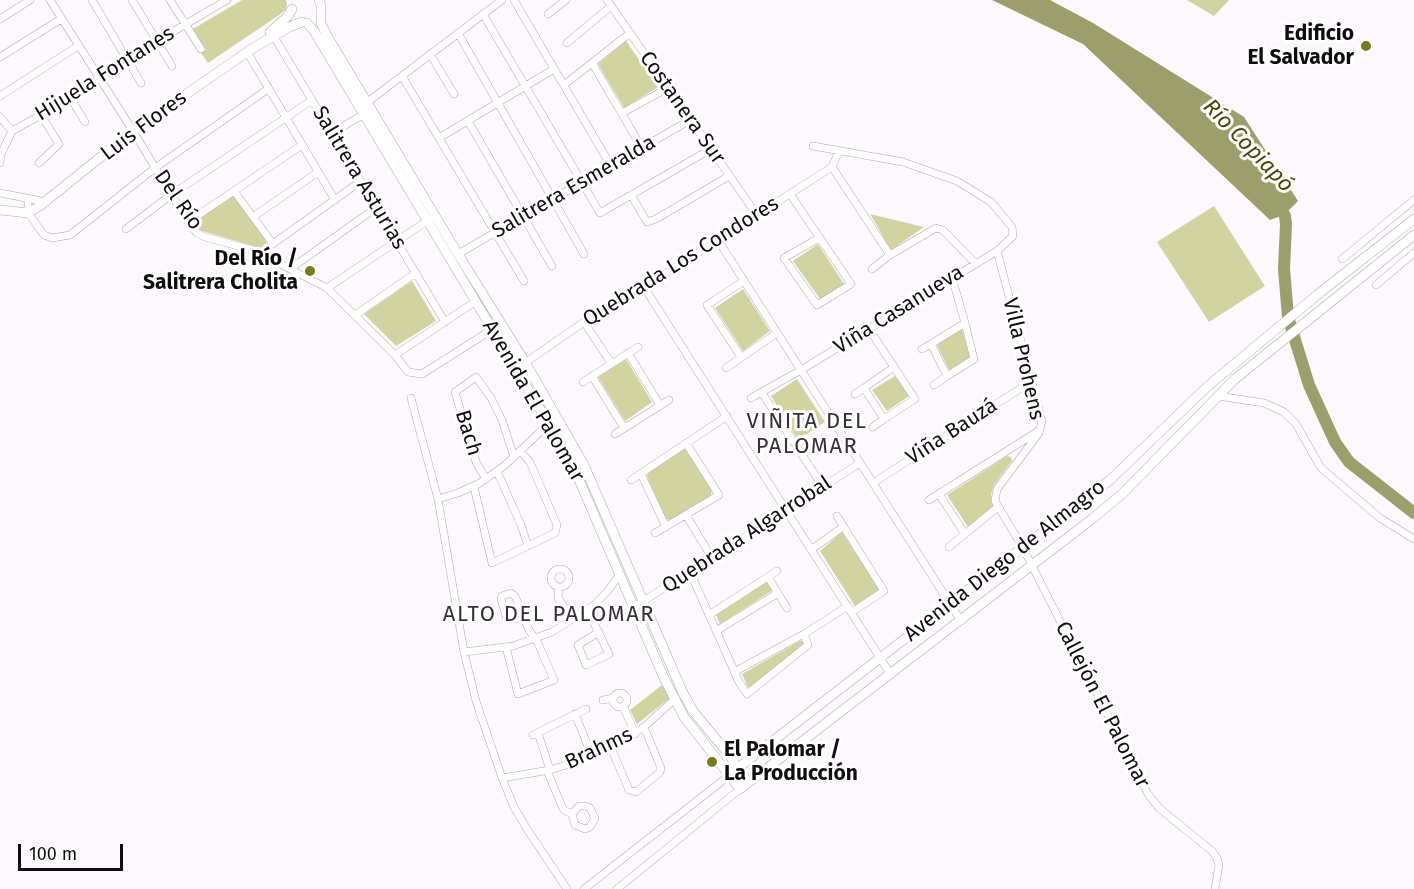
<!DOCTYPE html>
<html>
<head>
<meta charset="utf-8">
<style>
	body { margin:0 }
	#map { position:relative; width:1414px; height:889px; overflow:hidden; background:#fcf8fd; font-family:"Fira Sans",sans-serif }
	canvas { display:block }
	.scale { position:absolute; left:18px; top:844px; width:105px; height:27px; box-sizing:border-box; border:3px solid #100d11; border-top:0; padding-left:8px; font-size:18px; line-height:21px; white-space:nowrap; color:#100d11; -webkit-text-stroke:4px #fff; paint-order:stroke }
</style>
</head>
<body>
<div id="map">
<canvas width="1414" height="889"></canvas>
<div class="scale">100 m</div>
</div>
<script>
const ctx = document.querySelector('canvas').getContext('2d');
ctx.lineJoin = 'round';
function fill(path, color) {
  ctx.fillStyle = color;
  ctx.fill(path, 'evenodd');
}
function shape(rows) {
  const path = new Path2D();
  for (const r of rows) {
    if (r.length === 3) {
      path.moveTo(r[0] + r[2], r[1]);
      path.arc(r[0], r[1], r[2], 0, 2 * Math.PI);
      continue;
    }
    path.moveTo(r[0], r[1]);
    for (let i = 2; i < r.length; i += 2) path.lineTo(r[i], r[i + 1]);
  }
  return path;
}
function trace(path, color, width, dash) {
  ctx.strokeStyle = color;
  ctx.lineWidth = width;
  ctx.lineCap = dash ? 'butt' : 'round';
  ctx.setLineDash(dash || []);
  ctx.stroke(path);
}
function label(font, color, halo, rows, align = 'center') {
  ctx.font = font + ' "Fira Sans",sans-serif';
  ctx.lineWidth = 6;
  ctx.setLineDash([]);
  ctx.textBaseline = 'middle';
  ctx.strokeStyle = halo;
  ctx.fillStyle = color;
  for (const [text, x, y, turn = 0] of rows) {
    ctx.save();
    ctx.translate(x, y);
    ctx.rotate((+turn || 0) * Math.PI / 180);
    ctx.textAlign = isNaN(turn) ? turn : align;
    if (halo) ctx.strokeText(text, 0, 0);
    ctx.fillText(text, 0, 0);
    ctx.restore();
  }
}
const green = shape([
	[242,0,286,0,287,4,286,9,282,13,208,63,201,53,206,50,193,29],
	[1187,0,1229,0,1214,16],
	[626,41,658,87,624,108,598,64],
	[232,194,268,241,260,248,199,230,193,222],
	[1214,206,1265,286,1209,322,1157,242],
	[870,214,924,227,891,250],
	[818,244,844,284,820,299,793,261],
	[412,281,436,321,396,346,364,314],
	[743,289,770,331,743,351,715,308],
	[962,329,970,357,949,370,937,345],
	[626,359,652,402,625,421,598,377],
	[895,376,909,396,887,411,872,390],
	[797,379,825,422,798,440,771,396],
	[685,449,712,490,711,495,670,520,666,519,647,476,648,472,679,450],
	[1007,456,1011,457,1012,461,994,485,991,494,993,506,968,527,947,495],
	[842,532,879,590,855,606,820,551],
	[768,581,773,590,720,624,716,615],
	[800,641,805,641,805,644,748,688,742,674],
	[662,685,670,698,637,724,630,710]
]);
const water = shape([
	[992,0,1050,0,1093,23,1244,117,1298,201,1284,215,1270,220,1083,44]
]);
const river = shape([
	[1277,201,1285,216,1286,224,1284,269,1288,317,1309,385,1335,442,1349,462,1414,513]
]);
const street = shape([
	[50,0,133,131,188,222,197,233,205,237,253,250,327,288,430,219],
	[92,0,141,83],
	[132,0,172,66],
	[170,0,201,49],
	[514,0,611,166],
	[607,0,757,215],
	[483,14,600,213,711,149],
	[548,14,566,0],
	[0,19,30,0],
	[458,33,584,254],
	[273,35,445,322],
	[567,43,611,6],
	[247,52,335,200],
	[430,54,454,94],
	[0,57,61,19],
	[592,63,642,148],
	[402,76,524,281],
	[564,85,630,33],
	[0,96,78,46],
	[70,97,85,122],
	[365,104,502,0],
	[622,113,668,88],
	[0,117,12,131],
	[468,121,552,266],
	[332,133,364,114],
	[439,138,554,69],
	[0,163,1,154,12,131,41,115,157,41,227,0],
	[39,163,59,144,41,115],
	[832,167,890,255,936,228,943,230,975,263],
	[234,191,273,244],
	[0,193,46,202],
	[790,194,851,284,817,305,784,258,819,238],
	[631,195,647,222,656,219,729,176],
	[28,198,28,213,44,235,52,238,70,235,155,168,268,89],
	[253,217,318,172],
	[188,222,302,145],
	[126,229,171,195,312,100],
	[718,240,961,621],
	[997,251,1042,421,1039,433,997,489,995,501,1023,548,1148,794,1159,808,1212,851,1217,858,1219,865,1215,889],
	[260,253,361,181],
	[458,254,690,120],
	[1342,259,1414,200],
	[290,269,377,207],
	[872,269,890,255],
	[952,277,965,323,974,359,947,376,931,344,965,323],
	[1376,285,1414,253],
	[644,287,891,675],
	[327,288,395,355,408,372,422,374,493,329],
	[355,315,416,273],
	[584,322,611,363],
	[869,329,894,367,915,399,884,419,864,388,894,367],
	[922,349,931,344],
	[628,353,660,405],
	[395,355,476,301],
	[741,357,707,305,744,281],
	[726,368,777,333],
	[516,369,584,322,644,287,832,167,839,151],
	[592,376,624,428],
	[583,382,638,347],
	[934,385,947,376],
	[762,393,823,487],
	[855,394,864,388],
	[1218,396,1264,403,1284,412,1296,424,1321,468,1380,518,1414,539],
	[411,398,438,499,464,652,476,701,502,778,514,807,527,829,567,889],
	[751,398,801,370,997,251,1013,236,1012,227,991,202,957,181,903,162,813,146],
	[873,427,884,419],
	[615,434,669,400],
	[497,471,521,525,528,546],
	[641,474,666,527],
	[486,479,476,462,455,392,476,377,491,398,502,420,514,457],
	[631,480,727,416],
	[873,483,1032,381],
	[474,487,492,563,555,533,557,525,530,462,520,451],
	[939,494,965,534],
	[438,499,458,493,480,483,504,466,557,416],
	[929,500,1037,432],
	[686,515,712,558],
	[837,516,884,591,852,612],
	[655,533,719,495,686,443],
	[949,547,998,507],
	[812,549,843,527],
	[560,578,9],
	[690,572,739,682,747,694,808,645,804,634],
	[768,577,787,608],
	[559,587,558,597,571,620],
	[634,607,860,463],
	[587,609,609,654,586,665,578,645,599,632],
	[709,615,777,571],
	[716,631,778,593],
	[506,647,518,694,554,680,538,643,529,630,515,596,511,593,502,596,501,599,507,619,523,618],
	[464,652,513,646,552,632,594,605,607,592,620,574],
	[734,672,804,634,848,606],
	[620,700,7],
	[603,700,613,698],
	[623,706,635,734],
	[575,714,592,756],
	[538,733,550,770],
	[533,735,586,709],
	[611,748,629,790,636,792,660,772,661,768,644,727],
	[547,771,561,804,564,810,572,814,575,825,585,829,590,827,595,818,590,808,585,806,579,806,572,814],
	[502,778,550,770,573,763,611,748,644,727,676,698],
	[584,889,730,775],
	[617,889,740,789]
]);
const secondary = shape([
	[319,0,321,5,321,23,326,34,458,254,525,362,584,465,683,693,693,711,730,756,748,783],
	[307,23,314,31,571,461,664,678,684,717,740,789,1092,519,1122,494,1235,379,1414,235],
	[270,32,288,16,292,9],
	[0,210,28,213,41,205,133,131,250,50,289,27,302,22],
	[734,771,1110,480,1208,386,1317,295,1414,219]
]);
const markers = [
	[1366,46,6,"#787921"],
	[310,271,6,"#787921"],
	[712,762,6,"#787921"]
];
const poiNames = [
	["Edificio",1354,34],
	["El Salvador",1354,58],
	["Del Río /",298,259],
	["Salitrera Cholita",298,283],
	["El Palomar /",724,750,"left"],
	["La Producción",724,774,"left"]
];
const streetNames = [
	["Hijuela Fontanes",105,74,-32],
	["Costanera Sur",682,108,55],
	["Luis Flores",144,126,-37],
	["Salitrera Asturias",359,178,59],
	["Salitrera Esmeralda",574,187,-30],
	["Del Río",178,200,55],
	["Quebrada Los Condores",681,262,-32],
	["Viña Casanueva",899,310,-32],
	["Villa Prohens",1023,359,77],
	["Avenida El Palomar",533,401,60],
	["Viña Bauzá",952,432,-33],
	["Bach",468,433,73],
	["Quebrada Algarrobal",747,535,-33],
	["Avenida Diego de Almagro",1005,561,-38],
	["Callejón El Palomar",1102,705,63],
	["Brahms",599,749,-25]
];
const waterNames = [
	["Río Copiapó",1248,146,46]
];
const neighbourhoodNames = [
	["VIÑITA DEL",807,422],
	["PALOMAR",807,447],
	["ALTO DEL PALOMAR",549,615]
];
fill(green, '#d1d4a1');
fill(water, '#9c9f6b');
trace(river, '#9c9f6b', 12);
trace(street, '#b1a7b4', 8);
trace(secondary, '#b1a7b4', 10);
trace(street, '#fff', 7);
trace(secondary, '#fff', 9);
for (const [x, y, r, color] of markers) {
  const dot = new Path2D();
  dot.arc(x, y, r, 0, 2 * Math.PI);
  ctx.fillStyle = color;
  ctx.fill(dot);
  trace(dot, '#fff', 2);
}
label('bold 21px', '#100d11', '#fff', poiNames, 'right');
label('21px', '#100d11', '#fff', streetNames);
label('italic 22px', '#474808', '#fff', waterNames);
ctx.letterSpacing = '1.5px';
label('22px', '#372f39', '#fff', neighbourhoodNames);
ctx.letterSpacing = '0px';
</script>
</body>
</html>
